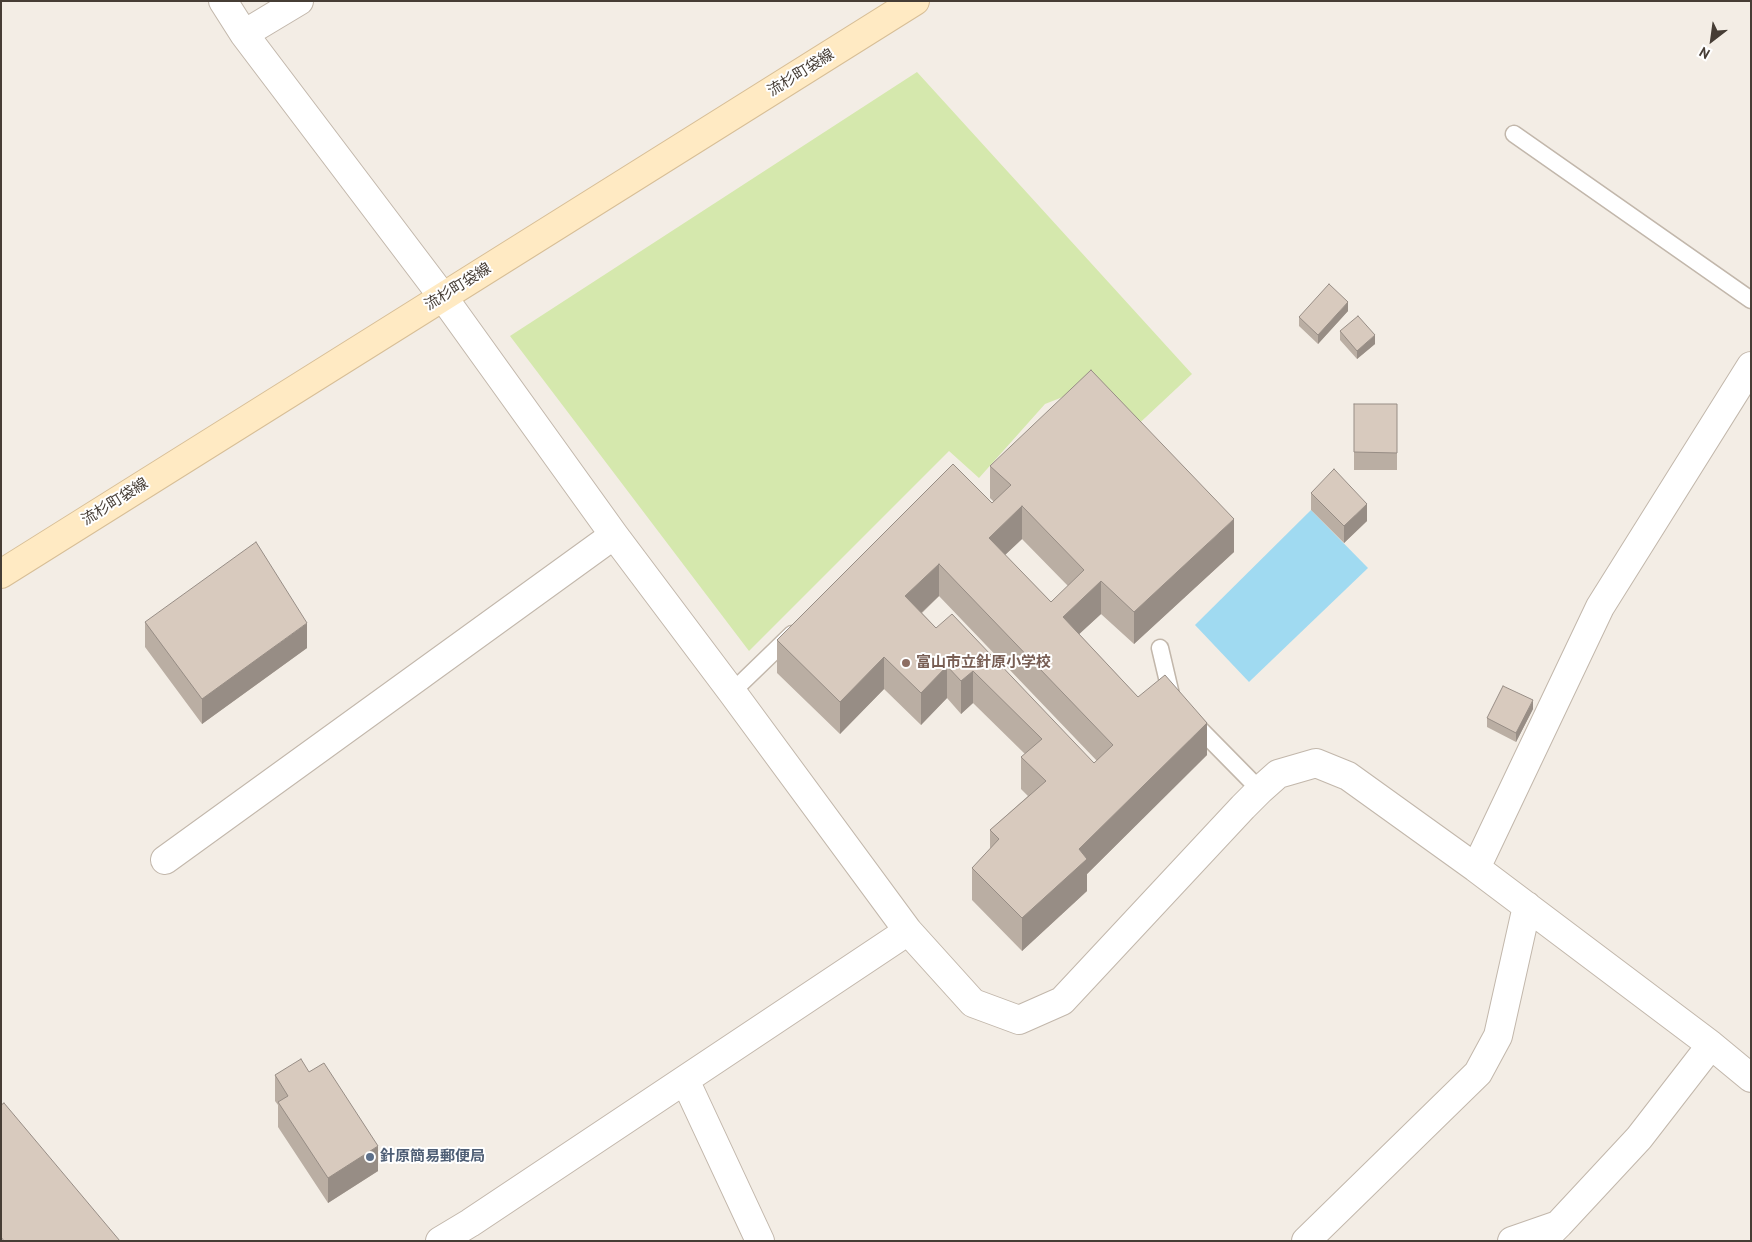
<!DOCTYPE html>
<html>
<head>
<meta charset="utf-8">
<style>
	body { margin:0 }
	#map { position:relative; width:1752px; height:1242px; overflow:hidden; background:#f3ede5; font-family:"PT Sans",sans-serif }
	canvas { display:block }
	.frame { position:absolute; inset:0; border:2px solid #463d35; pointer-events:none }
	.north { position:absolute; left:1687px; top:15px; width:50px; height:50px; -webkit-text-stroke:4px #fff; paint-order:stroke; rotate:210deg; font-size:14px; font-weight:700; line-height:20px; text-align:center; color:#463d35 }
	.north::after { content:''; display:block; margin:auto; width:18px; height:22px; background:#463d35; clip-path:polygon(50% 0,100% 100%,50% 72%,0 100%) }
</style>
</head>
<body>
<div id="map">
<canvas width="1752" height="1242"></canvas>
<div class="frame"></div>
<div class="north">N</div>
</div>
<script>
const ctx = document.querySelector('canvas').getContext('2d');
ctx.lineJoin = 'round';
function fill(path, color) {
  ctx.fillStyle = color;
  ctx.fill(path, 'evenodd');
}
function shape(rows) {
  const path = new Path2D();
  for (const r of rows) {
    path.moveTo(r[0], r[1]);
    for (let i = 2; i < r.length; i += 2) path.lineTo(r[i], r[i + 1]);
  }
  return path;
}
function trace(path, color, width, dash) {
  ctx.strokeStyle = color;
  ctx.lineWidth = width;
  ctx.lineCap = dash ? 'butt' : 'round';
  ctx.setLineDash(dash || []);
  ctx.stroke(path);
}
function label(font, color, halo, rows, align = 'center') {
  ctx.font = font + ' "PT Sans","Noto Sans JP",sans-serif';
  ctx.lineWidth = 4;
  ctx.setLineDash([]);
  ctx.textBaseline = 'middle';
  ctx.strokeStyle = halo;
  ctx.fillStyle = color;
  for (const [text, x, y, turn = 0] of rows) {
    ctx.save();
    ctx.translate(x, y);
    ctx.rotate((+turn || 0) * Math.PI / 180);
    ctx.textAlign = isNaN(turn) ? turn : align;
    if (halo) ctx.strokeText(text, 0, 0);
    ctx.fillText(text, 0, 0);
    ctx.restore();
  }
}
const green = shape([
	[917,72,1192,374,1130,432,1078,391,1045,404,979,478,949,451,749,651,510,336]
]);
const water = shape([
	[1311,510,1368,568,1249,682,1195,625]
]);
const service = shape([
	[1514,134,1751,300],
	[1160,648,1172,699],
	[732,692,792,634],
	[1192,721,1260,790]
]);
const minor = shape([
	[223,1,244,34,443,297,614,535,732,692,908,931,973,1003,1019,1020,1062,1001,1243,807,1260,790,1278,774,1316,763,1348,776,1476,868,1711,1045,1751,1078],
	[244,34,299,1],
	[165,860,614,535],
	[1476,868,1600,607,1751,366],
	[685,1080,760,1241],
	[440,1241,470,1223,908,931],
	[1306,1241,1478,1073,1498,1036,1527,906],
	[1512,1241,1558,1225],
	[1542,1241,1559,1224,1639,1138,1711,1045]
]);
const secondary = shape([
	[1,574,915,1]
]);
const wall = shape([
	[1348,311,1318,344,1299,326,1299,317],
	[1340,331,1375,344,1357,359,1340,340],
	[1354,404,1397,404,1397,470,1354,470],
	[990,466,1234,552,1134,644,1101,614,1079,634,1138,697,1207,755,1087,874,1087,891,1022,951,972,900,972,868,990,849,990,830,1028,796,1021,789,1021,757,1025,754,973,703,961,714,947,698,921,725,884,689,840,734,777,673,777,640,992,503,994,502,990,498],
	[1022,539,1068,586,1051,602,1005,555],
	[939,596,1097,761,1094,763,936,628,922,613],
	[1311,493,1367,521,1344,543,1311,510],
	[145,622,307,648,202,724,145,647],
	[1533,709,1516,742,1487,727,1487,718],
	[275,1075,378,1171,328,1203,278,1127,278,1105,275,1101]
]);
const shadedWall = shape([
	[1348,302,1348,311,1318,344,1318,335],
	[1375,335,1375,344,1357,359,1357,351],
	[1367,504,1367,521,1344,543,1344,526],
	[1022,506,1022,539,989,570,989,538],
	[1234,519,1234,552,1134,644,1134,612],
	[939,564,939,596,905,628,905,596],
	[1101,581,1101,614,1063,649,1063,617],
	[307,623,307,648,202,724,202,699],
	[884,657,884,689,840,734,840,702],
	[947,666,947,698,921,725,921,693],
	[973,671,973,703,961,714,961,681],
	[1533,700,1533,709,1516,742,1516,733],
	[1207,723,1207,755,1087,874,1087,891,1022,951,1022,918,1079,849],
	[378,1146,378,1171,328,1203,328,1178]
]);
const building = shape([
	[1329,284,1348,302,1318,335,1299,317,1329,284],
	[1358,316,1375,335,1357,351,1340,331,1358,316],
	[1091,370,1234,519,1134,612,1101,581,1063,617,1138,697,1165,675,1207,723,1079,849,1087,859,1022,918,972,868,999,839,990,830,1046,781,1021,757,1042,739,973,671,961,681,947,666,921,693,884,657,840,702,777,640,953,464,992,503,1011,485,990,466,1091,370],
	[1022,506,1084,570,1051,602,989,538,1022,506],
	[939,564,1113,745,1094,763,952,614,936,628,905,596,939,564],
	[1354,404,1397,404,1397,453,1354,452,1354,404],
	[1334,469,1367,504,1344,526,1311,493,1334,469],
	[256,542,307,623,202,699,145,622,256,542],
	[1503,686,1533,700,1516,733,1487,718,1503,686],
	[301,1059,309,1072,324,1063,378,1146,328,1178,278,1102,288,1096,275,1075,301,1059],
	[4,1103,120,1241,4,1241,1,1237,1,1105,4,1103]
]);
const markers = [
	[906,663,5,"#8d6e63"],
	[370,1157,5,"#5c6f8a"]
];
const streetNames = [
	["流杉町袋線",801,73,-32],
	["流杉町袋線",458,287,-32],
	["流杉町袋線",115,502,-32]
];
const educationNames = [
	["富山市立針原小学校",916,663]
];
const serviceNames = [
	["針原簡易郵便局",380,1157]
];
fill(green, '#d5e8ad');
fill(water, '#a0daf1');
trace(service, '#c2b7ab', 19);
trace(minor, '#c2b7ab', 30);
trace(secondary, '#d7be96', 30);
trace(service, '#fff', 16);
trace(minor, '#fff', 28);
trace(secondary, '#ffeac3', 28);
fill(wall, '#baaea3');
fill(shadedWall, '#978d85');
fill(building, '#d8cabe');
trace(building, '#978d85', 1);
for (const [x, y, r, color] of markers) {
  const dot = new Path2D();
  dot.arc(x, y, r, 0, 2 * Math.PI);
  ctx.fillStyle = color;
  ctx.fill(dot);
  trace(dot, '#fff', 2);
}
label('15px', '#463d35', '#fff', streetNames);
label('bold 15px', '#785e54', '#fff', educationNames, 'left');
label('bold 15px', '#4e5e75', '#fff', serviceNames, 'left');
</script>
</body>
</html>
